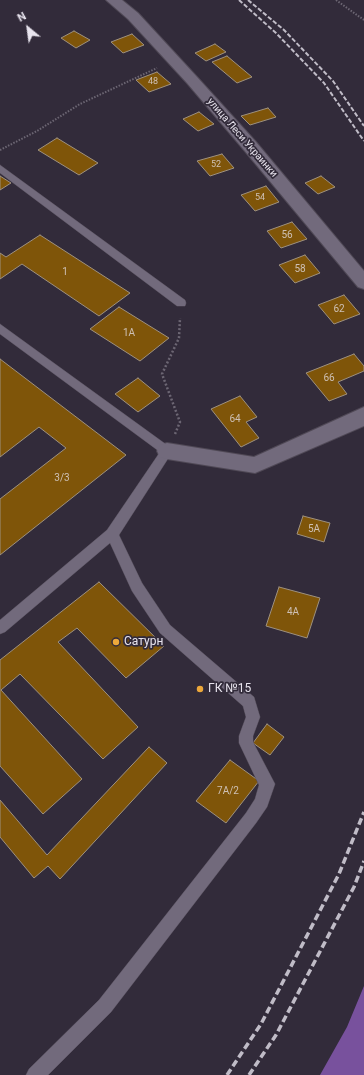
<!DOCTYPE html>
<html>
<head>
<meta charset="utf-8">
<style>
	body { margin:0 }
	#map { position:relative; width:364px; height:1075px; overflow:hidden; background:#322b3a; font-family:Roboto,sans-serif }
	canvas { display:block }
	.north { position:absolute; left:8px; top:8px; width:40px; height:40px; -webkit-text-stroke:3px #322b3a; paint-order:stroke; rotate:331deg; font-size:11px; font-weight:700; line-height:16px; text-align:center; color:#e8e4ee }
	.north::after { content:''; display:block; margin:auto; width:14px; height:18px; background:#e8e4ee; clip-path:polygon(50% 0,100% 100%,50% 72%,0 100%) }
</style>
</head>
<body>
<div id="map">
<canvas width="364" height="1075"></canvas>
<div class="north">N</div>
</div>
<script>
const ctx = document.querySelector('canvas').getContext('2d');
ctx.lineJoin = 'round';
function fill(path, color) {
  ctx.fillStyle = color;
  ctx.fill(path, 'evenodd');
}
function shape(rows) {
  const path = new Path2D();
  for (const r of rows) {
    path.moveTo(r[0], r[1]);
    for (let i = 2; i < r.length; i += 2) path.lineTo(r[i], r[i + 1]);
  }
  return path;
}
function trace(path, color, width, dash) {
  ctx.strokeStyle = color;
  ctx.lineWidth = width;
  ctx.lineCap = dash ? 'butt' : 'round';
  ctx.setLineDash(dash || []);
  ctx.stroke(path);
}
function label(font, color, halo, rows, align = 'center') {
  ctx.font = font + ' Roboto,sans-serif';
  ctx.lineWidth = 3.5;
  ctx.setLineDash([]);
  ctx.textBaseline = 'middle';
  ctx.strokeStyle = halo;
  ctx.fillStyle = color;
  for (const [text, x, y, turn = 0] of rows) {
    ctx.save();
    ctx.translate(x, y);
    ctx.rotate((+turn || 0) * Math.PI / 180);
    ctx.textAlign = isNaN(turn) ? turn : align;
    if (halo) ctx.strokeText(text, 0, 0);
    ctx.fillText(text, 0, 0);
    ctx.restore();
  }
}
const forest = shape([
	[364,986,364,1075,320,1075,347,1027]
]);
const building = shape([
	[74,31,90,40,76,48,61,38,74,31],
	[132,34,144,45,123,53,111,42,132,34],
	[215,44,226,52,206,61,195,53,215,44],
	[227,56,252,77,237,83,212,62,227,56],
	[157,72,171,84,149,92,136,80,157,72],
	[268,108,276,117,250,125,241,116,268,108],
	[199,112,214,124,198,131,183,119,199,112],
	[57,138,98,163,79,175,38,150,57,138],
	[222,154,234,168,210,176,197,161,222,154],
	[0,176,11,183,0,190,0,176],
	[321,176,335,187,318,194,305,183,321,176],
	[266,186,279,202,255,211,241,195,266,186],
	[292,222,307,239,281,248,267,231,292,222],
	[40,235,130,293,99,316,22,264,0,279,0,253,6,257,40,235],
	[305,255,320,273,295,283,279,265,305,255],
	[344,295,360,314,334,324,318,305,344,295],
	[119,307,169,338,140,361,90,329,119,307],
	[354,354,364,366,364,371,338,382,347,394,329,401,306,373,354,354],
	[0,359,126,455,0,555,0,499,66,448,39,427,0,457,0,359],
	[138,378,160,396,138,412,115,394,138,378],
	[240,396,257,417,246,422,259,438,241,447,211,409,240,396],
	[303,516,330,523,324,542,297,534,303,516],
	[99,582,164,646,126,678,77,628,58,642,138,727,103,759,20,674,1,690,82,779,43,814,0,766,0,660,99,582],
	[279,587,320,598,307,638,266,626,279,587],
	[267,724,284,737,270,755,253,743,267,724],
	[149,747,167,763,60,879,48,866,34,878,0,837,0,800,47,855,149,747],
	[230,760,259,781,226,823,196,801,230,760]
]);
const pathFar1 = shape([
	[336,0,364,20],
	[0,150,37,131,80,104,157,68]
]);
const path = shape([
	[175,434,180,422,162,374,179,338,180,318]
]);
const service = shape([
	[0,165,185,300,186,303,185,306,177,306,0,173,0,165],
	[0,324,171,448,173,451,171,454,119,535,142,583,170,625,254,697,260,717,253,736,253,742,275,784,267,807,256,823,111,1012,48,1075,26,1075,29,1069,99,1000,246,813,255,799,259,785,239,743,239,736,246,717,243,706,160,633,132,591,110,543,5,632,0,634,0,620,107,530,160,452,0,334,0,324]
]);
const minor = shape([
	[106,0,122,0,138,13,197,77,256,142,364,271,364,289,358,287,244,150,187,83,128,19,106,0],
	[364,407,364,426,255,473,167,459,160,457,157,451,160,445,167,443,254,457,364,407]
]);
const railFar1 = shape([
	[239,0,276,33,324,83,364,141],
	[248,0,284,30,333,81,364,126]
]);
const rail = shape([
	[227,1075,261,1024,339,874,364,812],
	[249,1075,276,1035,354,887,364,861]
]);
const markers = [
	[116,642,4,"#eda83b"],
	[200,689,4,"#eda83b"]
];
const farNumbernames = [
	["48",153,82],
	["52",216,165],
	["54",260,198]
];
const farStreetnames = [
	["улица Леси Украинки",242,138,49]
];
const numberNames = [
	["56",287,235],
	["58",300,269],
	["1",65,272],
	["62",339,309],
	["1А",129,333],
	["66",329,378],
	["64",235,419],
	["3/3",62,478],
	["5А",314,529],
	["4А",293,612],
	["7А/2",228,791]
];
const poiNames = [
	["Сатурн",124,642],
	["ГК №15",208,689]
];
fill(forest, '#78519d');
fill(building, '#7f5509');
trace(building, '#9e917f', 1);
trace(service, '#504956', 1);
trace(minor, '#504956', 2);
trace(pathFar1, '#6c6673', 2, [1.5, 1.5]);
trace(path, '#6c6673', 2.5, [2, 2]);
fill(service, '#726a7c');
fill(minor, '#726a7c');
trace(railFar1, '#c0bcc7', 2, [4.5, 2]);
trace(rail, '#c0bcc7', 3.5, [7, 3.5]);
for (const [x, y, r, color] of markers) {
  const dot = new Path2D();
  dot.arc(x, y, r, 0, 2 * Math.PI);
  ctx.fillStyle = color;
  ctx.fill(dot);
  trace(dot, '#322b3a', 1.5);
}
label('9px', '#cec0b5', null, farNumbernames);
label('10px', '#e8e4ee', '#322b3a', farStreetnames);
label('10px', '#cec0b5', null, numberNames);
label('12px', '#e8e4ee', '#322b3a', poiNames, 'left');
</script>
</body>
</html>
